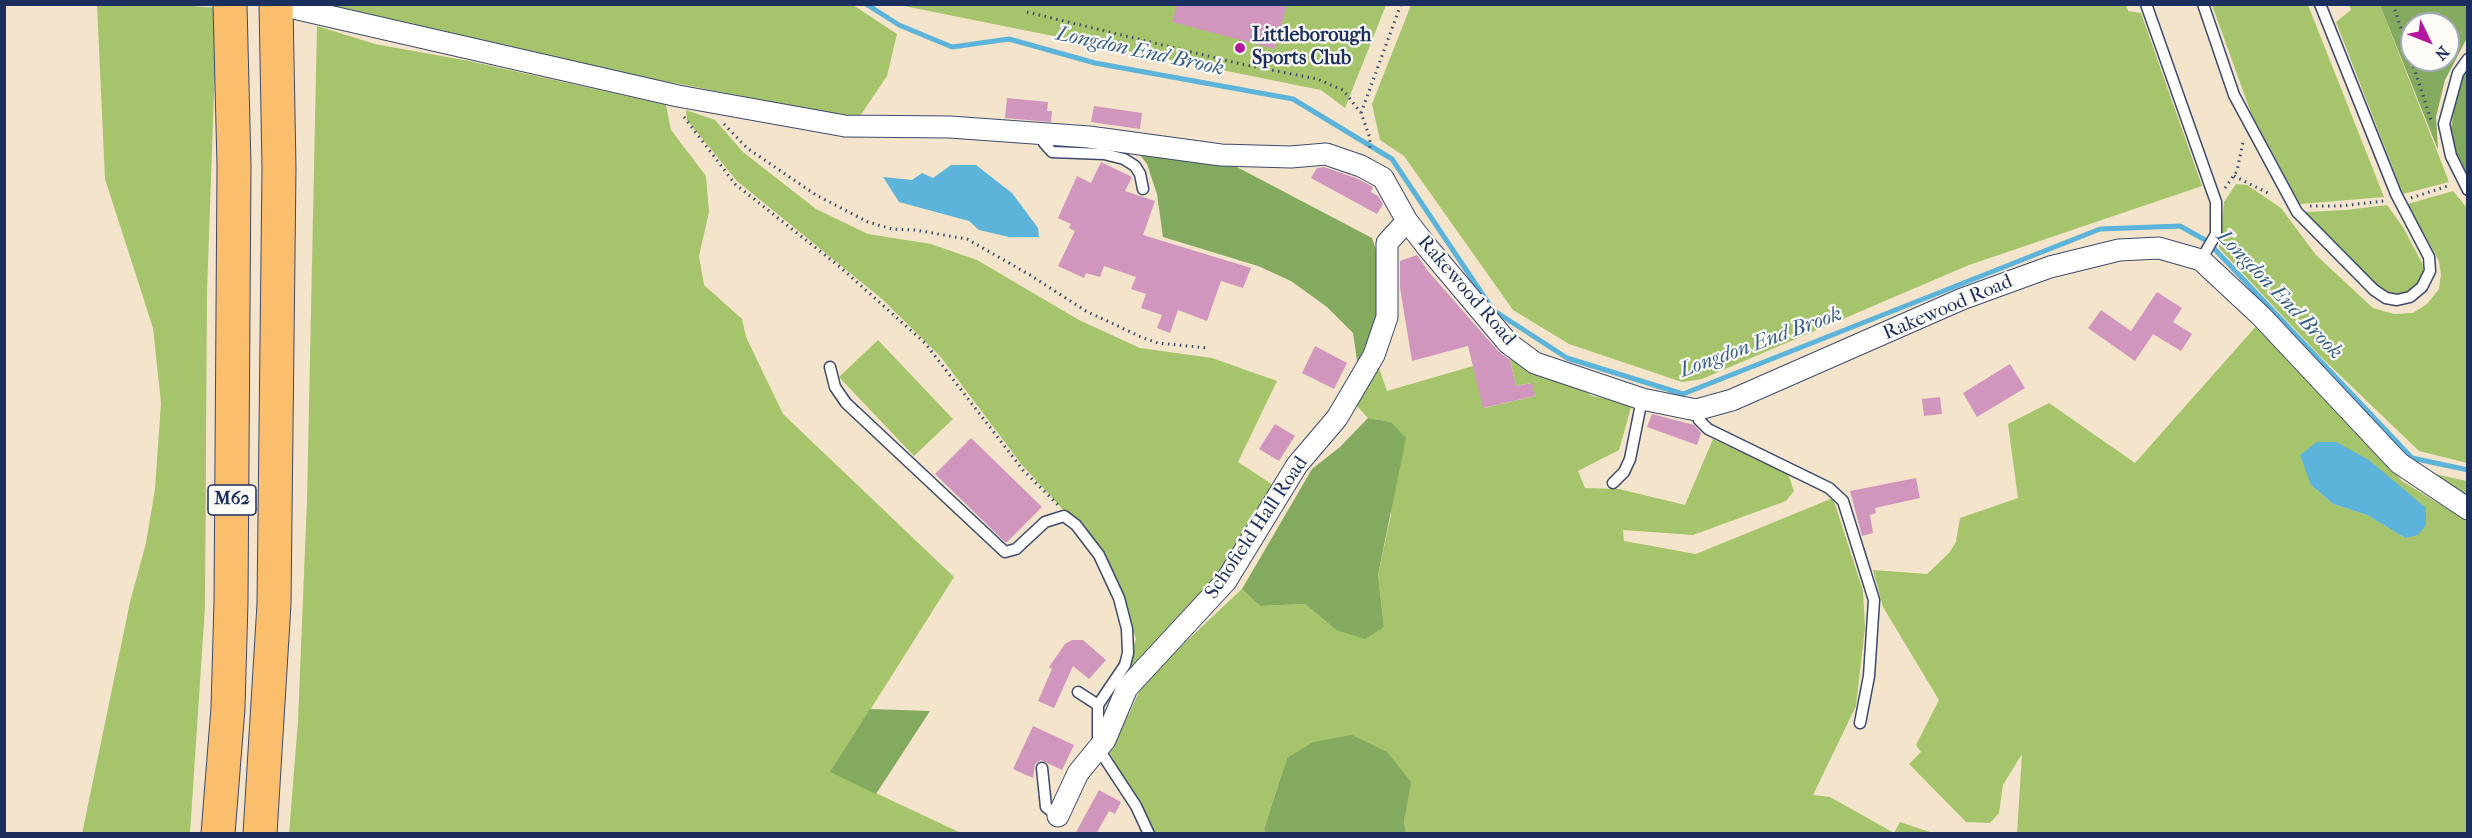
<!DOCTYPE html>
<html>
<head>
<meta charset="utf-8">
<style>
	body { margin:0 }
	#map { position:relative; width:2472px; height:838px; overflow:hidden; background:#f4e4cb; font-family:"IM FELL French Canon",serif }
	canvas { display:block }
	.frame { position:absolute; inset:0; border:6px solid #1b2f5e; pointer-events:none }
	.north { position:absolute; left:2400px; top:12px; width:60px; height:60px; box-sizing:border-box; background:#fdfcf7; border:2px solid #a3aaba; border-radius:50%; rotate:133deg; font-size:16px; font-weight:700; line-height:24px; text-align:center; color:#1b2f5e }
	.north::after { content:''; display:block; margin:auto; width:21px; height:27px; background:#b5179e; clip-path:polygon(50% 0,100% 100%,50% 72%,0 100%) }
</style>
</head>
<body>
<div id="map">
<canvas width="2472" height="838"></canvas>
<div class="frame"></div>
<div class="north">N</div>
</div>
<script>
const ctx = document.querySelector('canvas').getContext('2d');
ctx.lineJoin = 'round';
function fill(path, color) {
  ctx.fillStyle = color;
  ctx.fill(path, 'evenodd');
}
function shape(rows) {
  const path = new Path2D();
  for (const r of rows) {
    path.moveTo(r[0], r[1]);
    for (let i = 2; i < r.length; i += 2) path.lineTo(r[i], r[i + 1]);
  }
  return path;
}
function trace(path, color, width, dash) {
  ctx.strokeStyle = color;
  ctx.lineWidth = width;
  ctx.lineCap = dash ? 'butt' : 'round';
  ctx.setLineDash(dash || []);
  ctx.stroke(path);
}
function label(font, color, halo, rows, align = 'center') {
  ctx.font = font + ' "IM FELL French Canon",serif';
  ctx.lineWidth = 4.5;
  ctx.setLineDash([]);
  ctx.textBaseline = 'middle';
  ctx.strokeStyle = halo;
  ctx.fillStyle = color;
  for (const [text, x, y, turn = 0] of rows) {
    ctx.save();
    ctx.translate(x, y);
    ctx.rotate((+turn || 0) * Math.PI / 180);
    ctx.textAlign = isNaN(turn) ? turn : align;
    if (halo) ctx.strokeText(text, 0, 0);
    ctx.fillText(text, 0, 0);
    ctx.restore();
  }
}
const green = shape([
	[167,4,217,8,207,292,205,607,190,833,82,834,130,602,146,543,155,489,161,403,153,328,105,179,97,5],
	[317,5,853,5,897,34,887,76,858,119,675,83,546,63],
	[899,5,1386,5,1345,108,1321,90],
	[1411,5,2126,5,2128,11,2141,13,2202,186,1969,265,1702,379,1682,382,1569,344,1513,310,1404,156,1380,140,1372,104],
	[2212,5,2308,5,2384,197,2300,204,2251,113],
	[2349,5,2380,5,2449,182,2403,194,2336,22,2351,10],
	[317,26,375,44,469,61,666,105,671,130,706,176,709,212,699,256,704,285,742,319,746,337,783,414,954,577,831,772,961,833,289,834,298,721,307,500],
	[686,110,715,120,743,152,816,209,868,234,931,244,977,260,1079,320,1140,348,1212,358,1277,381,1238,462,1276,487,1223,575,1114,693,1136,639,1122,598,1101,551,1022,465,940,356,882,299,737,181,687,120],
	[2236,184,2247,185,2281,208,2316,255,2373,308,2394,314,2413,313,2427,304,2439,289,2441,275,2439,261,2408,204,2453,191,2467,208,2467,463,2419,451,2320,356,2219,248,2224,202],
	[2387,205,2403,227,2423,265,2423,277,2418,286,2401,296,2379,291,2330,242,2305,212,2346,210],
	[2258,324,2402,481,2467,521,2467,833,2017,833,2022,754,2003,785,1999,813,1990,823,1966,822,1909,764,1921,752,1916,745,1939,700,1883,607,1873,570,1927,574,1949,553,1956,542,1960,518,2018,498,2008,424,2049,403,2135,463],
	[2369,460,2406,494,2405,538,2367,515,2333,504,2311,485],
	[878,340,953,419,914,456,839,377],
	[1509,356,1574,384,1592,396,1632,404,1619,450,1578,471,1585,488,1619,489,1685,505,1713,439,1788,474,1794,491,1786,501,1693,535,1623,530,1624,541,1696,554,1833,498,1863,591,1865,628,1856,706,1813,795,1830,797,1894,833,1900,822,1933,833,1406,833,1404,821,1410,782,1287,758,1264,829,1266,833,1152,833,1147,817,1107,749,1130,712,1144,681,1242,589,1260,606,1305,604,1336,630,1384,627,1378,575,1391,515,1391,422,1368,418,1356,405,1378,365,1387,391,1473,366,1484,408,1535,396,1531,383,1516,386],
	[2421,471,2467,481,2467,498]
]);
const forest = shape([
	[2380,5,2467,5,2467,38,2445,80,2436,117,2438,150],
	[2412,24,2448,24,2448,60,2412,60],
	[2467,68,2467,181,2459,167,2451,129,2458,85],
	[1137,151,1235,166,1372,238,1379,258,1381,300,1373,334,1358,367,1353,333,1327,307,1291,281,1258,266,1163,237,1157,194,1147,164],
	[1368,418,1391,422,1406,438,1378,575,1384,627,1365,639,1336,630,1305,604,1260,606,1242,589,1312,469,1340,447],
	[870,709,930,711,876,794,830,772],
	[1352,735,1387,752,1411,782,1404,821,1406,833,1266,833,1264,829,1287,758,1313,742]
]);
const water = shape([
	[951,165,976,165,1012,193,1038,228,1039,237,1009,237,979,230,969,221,899,202,883,177,912,180,922,173,933,178],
	[2317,442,2336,442,2369,460,2426,508,2426,525,2418,535,2405,538,2367,515,2333,504,2311,485,2300,455]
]);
const stream = shape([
	[866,4,899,25,952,47,1009,39,1095,63,1293,99,1392,159,1493,310,1567,358,1683,394,2100,229,2180,226,2207,241,2412,458,2468,470]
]);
const building = shape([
	[1177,4,1287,4,1275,49,1172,22],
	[1007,98,1048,102,1047,111,1052,111,1051,122,1005,118],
	[1094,106,1142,113,1140,129,1091,122],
	[1101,162,1132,177,1125,191,1155,201,1143,235,1251,268,1243,288,1221,281,1207,321,1178,310,1170,333,1157,328,1162,315,1141,308,1146,294,1131,289,1136,277,1104,266,1100,277,1086,273,1084,278,1058,266,1075,231,1069,228,1071,224,1058,218,1077,176,1091,183],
	[1324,167,1356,178,1373,187,1371,192,1378,196,1383,204,1377,214,1311,178,1317,168],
	[1417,255,1428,271,1498,351,1510,360,1516,386,1532,383,1535,396,1483,408,1468,346,1412,361,1400,288,1400,261],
	[2157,292,2182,308,2173,322,2192,334,2181,351,2153,334,2135,361,2088,328,2101,310,2131,331],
	[1315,346,1347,363,1334,389,1302,373],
	[2010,364,2025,388,1977,417,1963,393],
	[1940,397,1942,414,1924,416,1922,399],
	[1652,414,1694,425,1701,433,1697,445,1647,427],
	[1275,424,1295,436,1279,461,1259,449],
	[971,438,1042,507,1006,543,935,474],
	[1916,478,1920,498,1875,508,1876,513,1870,515,1873,533,1862,536,1850,491],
	[1072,640,1083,640,1106,660,1089,679,1073,666,1054,708,1038,701,1052,669,1049,667,1065,644],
	[1033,726,1074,745,1062,770,1041,760,1035,764,1033,778,1013,769],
	[1099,790,1121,802,1115,814,1109,811,1096,834,1075,834]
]);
const path = shape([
	[2393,4,2431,120],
	[1027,12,1241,64,1317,79,1343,90,1361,113,1370,138,1370,151],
	[1361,113,1401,4],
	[684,117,735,184,840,267,925,343,1023,470,1058,505],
	[724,124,747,148,816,195,868,222,892,229,915,230,967,239,1030,275,1086,311,1141,337,1158,343,1208,348],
	[2234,176,2270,194],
	[2225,188,2237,171,2243,142],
	[2411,198,2451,185],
	[2310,206,2340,206,2384,201]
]);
const service = shape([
	[2146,4,2216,202,2216,234,2201,260],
	[2203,4,2234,95,2297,212,2374,290,2386,298,2397,300,2410,297,2422,287,2430,271,2429,257,2396,194,2320,4],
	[2468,59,2458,73,2444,124,2451,156,2468,190],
	[1042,135,1044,143,1052,152,1104,154,1124,159,1135,166,1140,174,1143,189],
	[830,367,835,387,846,403,1005,552,1016,549,1045,522,1064,516,1076,525,1099,555,1119,598,1127,629,1128,653,1125,665,1098,705],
	[1696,410,1699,420,1708,429,1829,488,1843,501,1874,600,1869,676,1860,723],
	[1613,483,1624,472,1630,459,1642,399],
	[1078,692,1098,705,1098,748,1136,806,1149,834],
	[1042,768,1046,807,1058,816]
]);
const minor = shape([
	[276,4,678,96,845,126,950,127,1089,137,1221,155,1291,157,1326,154,1361,166,1383,178,1407,221,1428,248,1508,343,1535,363,1642,399,1696,410,1732,400,1962,299,2050,267,2119,250,2159,248,2201,260,2261,316,2399,463,2468,509],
	[1058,816,1078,773,1105,740,1127,688,1226,581,1297,465,1337,418,1374,355,1387,317,1387,243,1407,221]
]);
const motorway = shape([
	[218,834,228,708,231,602,234,166,230,4],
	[260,834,274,604,279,168,276,4]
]);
const markers = [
	[1240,48,6,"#b5179e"]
];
const shields = [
	[232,500,48]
];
const shieldNames = [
	["M62",232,500]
];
const poiNames = [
	["Littleborough",1252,36],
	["Sports Club",1252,59]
];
const streetNames = [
	["Rakewood Road",1466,291,49],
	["Rakewood Road",1948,308,-23],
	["Schofield Hall Road",1257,528,-56]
];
const waterNames = [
	["Longdon End Brook",1140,52,12],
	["Longdon End Brook",2279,295,46],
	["Longdon End Brook",1761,343,-20]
];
fill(green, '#a6c46b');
fill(forest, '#84aa5f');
fill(water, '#5db4da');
trace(stream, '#5db4da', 5);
fill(building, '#d196be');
trace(service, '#3c4a6e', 13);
trace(minor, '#3c4a6e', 23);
trace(motorway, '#3c4a6e', 35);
trace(path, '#3c4a6e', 3, [1.5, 4.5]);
trace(service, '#fff', 10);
trace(minor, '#fff', 21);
trace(motorway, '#fabe6d', 33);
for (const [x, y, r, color] of markers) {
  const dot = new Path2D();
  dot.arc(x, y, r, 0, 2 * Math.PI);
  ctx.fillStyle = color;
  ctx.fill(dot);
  trace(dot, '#fdfcf7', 2);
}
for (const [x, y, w] of shields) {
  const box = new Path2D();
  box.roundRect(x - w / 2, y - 15, w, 30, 4.5);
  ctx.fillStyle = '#fdfcf7';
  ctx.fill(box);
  trace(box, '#1b2f5e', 1.5);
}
label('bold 18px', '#1b2f5e', null, shieldNames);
label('bold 20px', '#1b2f5e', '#fdfcf7', poiNames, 'left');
label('20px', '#1b2f5e', '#fdfcf7', streetNames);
label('italic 21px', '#325e89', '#fdfcf7', waterNames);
</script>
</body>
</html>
